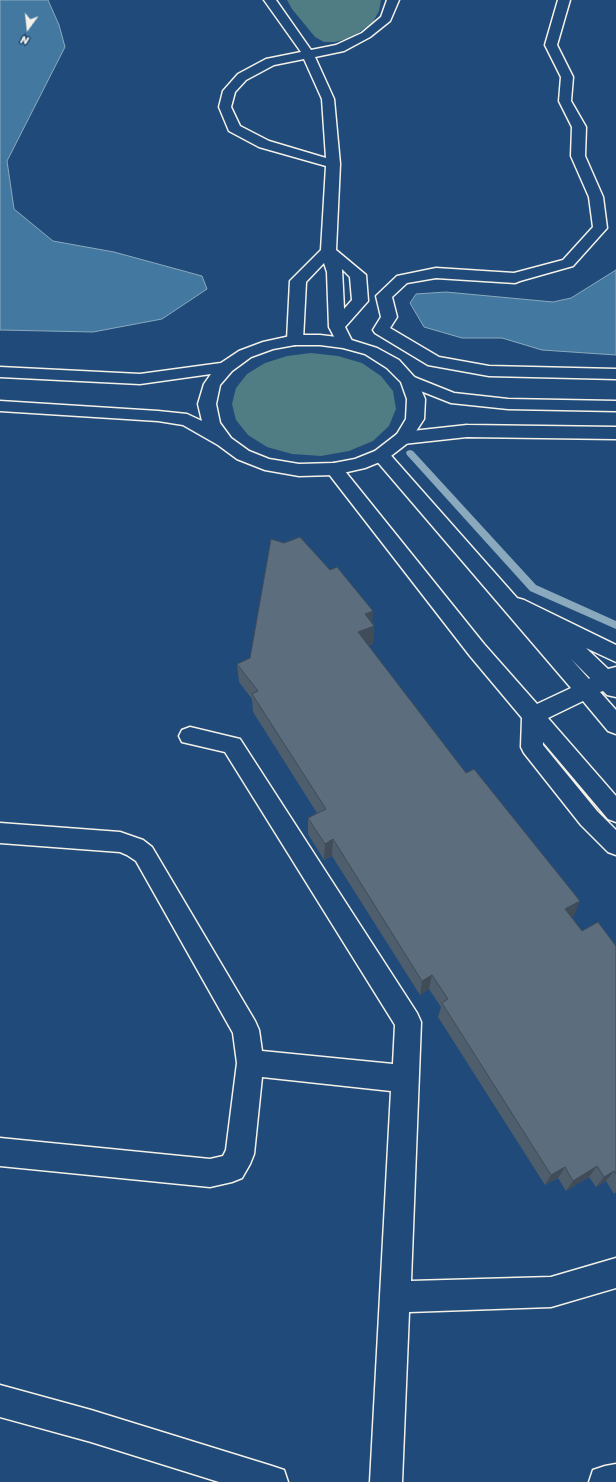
<!DOCTYPE html>
<html>
<head>
<meta charset="utf-8">
<style>
	body { margin:0 }
	#map { position:relative; width:616px; height:1482px; overflow:hidden; background:#1f4a7a; font-family:Sriracha,sans-serif }
	canvas { display:block }
	.north { position:absolute; left:8px; top:8px; width:40px; height:40px; -webkit-text-stroke:3px #1f4a7a; paint-order:stroke; rotate:195deg; font-size:11px; font-weight:700; line-height:16px; text-align:center; color:#f4f1e8 }
	.north::after { content:''; display:block; margin:auto; width:14px; height:18px; background:#f4f1e8; clip-path:polygon(50% 0,100% 100%,50% 72%,0 100%) }
</style>
</head>
<body>
<div id="map">
<canvas width="616" height="1482"></canvas>
<div class="north">N</div>
</div>
<script>
const ctx = document.querySelector('canvas').getContext('2d');
ctx.lineJoin = 'round';
function fill(path, color) {
  ctx.fillStyle = color;
  ctx.fill(path, 'evenodd');
}
function shape(rows) {
  const path = new Path2D();
  for (const r of rows) {
    path.moveTo(r[0], r[1]);
    for (let i = 2; i < r.length; i += 2) path.lineTo(r[i], r[i + 1]);
  }
  return path;
}
function trace(path, color, width, dash) {
  ctx.strokeStyle = color;
  ctx.lineWidth = width;
  ctx.lineCap = dash ? 'butt' : 'round';
  ctx.setLineDash(dash || []);
  ctx.stroke(path);
}
const green = shape([
	[287,0,381,0,379,11,373,22,358,33,347,39,335,42,324,42,315,37,292,9],
	[311,353,338,356,362,363,381,376,393,391,396,409,389,426,373,441,349,451,321,456,292,454,267,447,248,435,236,420,232,404,236,388,247,374,265,363,287,356]
]);
const water = shape([
	[0,0,48,0,59,25,65,47,7,161,14,209,53,241,114,252,202,276,207,289,162,319,93,332,0,330,0,0],
	[616,270,616,355,542,350,502,338,462,338,424,327,410,303,416,294,446,292,553,302,571,298,616,270]
]);
const stream = shape([
	[410,450,413,451,536,585,616,621,616,629,530,591,407,455,406,453,407,451,410,450]
]);
const service = shape([
	[558,0,570,0,557,45,573,77,571,101,586,127,585,156,603,197,607,228,573,266,520,281,515,283,436,278,407,283,392,297,397,317,390,328,439,357,489,366,616,369,616,379,489,376,428,365,375,333,373,330,381,317,376,296,397,276,436,268,514,273,563,260,593,227,589,197,571,156,572,127,559,101,561,77,545,45,558,0],
	[190,727,240,739,417,1013,421,1022,411,1281,551,1277,616,1258,616,1288,551,1307,409,1312,402,1482,370,1482,391,1091,262,1077,254,1154,250,1164,242,1178,232,1182,210,1187,0,1166,0,1138,210,1159,223,1156,226,1150,237,1063,233,1033,136,861,127,855,120,852,0,843,0,823,120,832,143,840,152,847,255,1021,259,1030,262,1051,393,1064,395,1025,225,752,182,742,179,736,182,730,190,727],
	[0,1385,91,1410,272,1466,284,1470,288,1482,219,1482,91,1442,0,1417,0,1385],
	[616,1464,616,1482,589,1482,593,1470,605,1466,616,1464]
]);
const minor = shape([
	[264,0,276,0,311,50,336,45,362,33,381,17,387,0,399,0,390,21,370,37,344,51,315,57,334,99,340,164,336,250,366,275,368,301,345,327,353,343,351,346,345,348,339,346,329,327,327,272,324,263,306,282,303,340,301,343,295,345,289,343,287,340,290,281,321,250,326,166,259,147,229,131,219,107,223,91,238,74,266,59,301,52,264,0],
	[304,59,322,99,326,158,269,141,240,126,231,107,235,92,246,80,274,65,304,59],
	[342,269,350,277,352,300,344,309,342,269],
	[409,375,454,393,508,399,616,401,616,411,508,409,451,403,403,384,401,380,403,376,409,375],
	[467,425,616,427,616,439,467,437,403,444,397,442,394,438,397,434,403,432,467,425],
	[381,449,387,451,517,598,524,600,616,645,616,662,586,648,608,669,616,667,616,697,607,695,603,691,600,692,616,710,616,734,608,731,583,701,548,718,616,796,616,822,608,819,543,742,543,745,597,811,616,830,616,855,608,852,581,825,524,753,521,747,522,718,470,656,325,469,328,465,334,463,340,465,484,644,537,704,571,688,375,459,372,455,375,451,381,449],
	[571,659,590,678,589,679,571,659]
]);
const tertiary = shape([
	[295,335,320,335,345,338,377,348,399,360,417,380,425,399,424,419,409,442,387,459,365,468,334,475,299,476,265,470,237,459,218,445,183,425,158,421,0,411,0,401,158,411,187,414,202,421,198,404,204,384,211,374,140,384,0,377,0,367,140,374,221,363,239,351,263,342,295,335],
	[295,345,320,345,343,348,365,354,387,368,401,382,407,399,406,419,397,434,375,451,355,459,334,463,299,464,269,459,249,451,231,438,220,423,216,404,220,385,232,371,251,357,273,349,295,345]
]);
const wall = shape([
	[330,570,374,626,373,644,368,646,574,916,572,917,582,931,616,946,616,1192,614,1194,606,1181,596,1187,589,1177,566,1191,558,1178,545,1185,438,1017,441,1007,429,989,420,995,332,856,324,860,308,834,308,818,317,813,253,712,252,699,239,682,237,664,250,658]
]);
const shadedWall = shape([
	[373,611,372,627,374,626,373,644,357,650,358,632,365,614],
	[333,839,332,856,324,860,325,844],
	[580,901,574,916,559,924,565,909],
	[432,975,429,989,420,995,422,981],
	[597,1166,589,1177,566,1191,573,1181],
	[565,1167,558,1178,545,1185,551,1175],
	[614,1171,606,1181,596,1187,604,1177]
]);
const building = shape([
	[300,537,330,570,337,567,373,611,365,614,374,626,358,632,466,773,474,769,580,901,565,909,582,931,598,922,616,946,616,1174,614,1171,604,1177,597,1166,573,1181,565,1167,551,1175,442,1003,448,999,432,975,422,981,333,839,325,844,308,818,326,809,252,694,258,691,237,664,250,658,271,539,284,543,300,537]
]);
fill(green, '#507c84');
fill(water, '#4379a0');
trace(water, '#8aa9bd', 1);
fill(stream, '#8aa9bd');
trace(service, '#f4f1e8', 3);
trace(minor, '#f4f1e8', 3);
trace(tertiary, '#f4f1e8', 3);
fill(service, '#1f4a7a');
fill(minor, '#1f4a7a');
fill(tertiary, '#1f4a7a');
fill(wall, '#4f5e6c');
fill(shadedWall, '#404c58');
fill(building, '#5c6d7d');
trace(building, '#404c58', 1);
</script>
</body>
</html>
